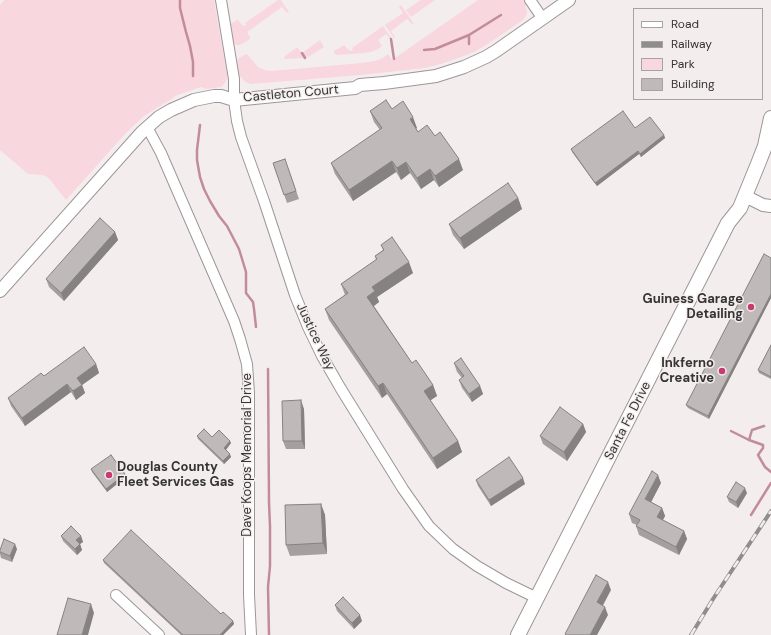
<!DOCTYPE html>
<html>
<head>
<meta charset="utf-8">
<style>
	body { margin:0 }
	#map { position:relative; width:771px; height:635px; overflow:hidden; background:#f4edee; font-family:"DM Sans",sans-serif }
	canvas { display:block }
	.legend { position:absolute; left:633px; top:8px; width:130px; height:92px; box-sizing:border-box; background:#f4edee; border:1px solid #a8a3a3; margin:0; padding:5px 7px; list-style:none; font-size:12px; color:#353333 }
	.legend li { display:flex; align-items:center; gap:8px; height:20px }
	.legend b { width:20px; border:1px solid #a8a3a3 }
</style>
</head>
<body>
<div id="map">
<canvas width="771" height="635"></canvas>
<ul class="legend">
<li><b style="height:5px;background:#fff"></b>Road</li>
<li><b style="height:5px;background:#918d8d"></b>Railway</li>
<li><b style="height:11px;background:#f9d7df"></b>Park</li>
<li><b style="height:11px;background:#c0b9ba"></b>Building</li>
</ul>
</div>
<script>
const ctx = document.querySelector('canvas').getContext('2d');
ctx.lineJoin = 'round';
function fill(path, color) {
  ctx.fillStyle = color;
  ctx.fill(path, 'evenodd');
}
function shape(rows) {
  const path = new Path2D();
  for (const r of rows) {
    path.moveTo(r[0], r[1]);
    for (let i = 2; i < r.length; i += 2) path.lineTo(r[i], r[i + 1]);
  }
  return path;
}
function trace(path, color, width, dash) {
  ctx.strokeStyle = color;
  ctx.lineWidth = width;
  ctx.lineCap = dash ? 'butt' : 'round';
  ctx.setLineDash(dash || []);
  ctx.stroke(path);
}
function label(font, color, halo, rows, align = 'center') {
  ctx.font = font + ' "DM Sans",sans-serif';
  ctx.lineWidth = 3;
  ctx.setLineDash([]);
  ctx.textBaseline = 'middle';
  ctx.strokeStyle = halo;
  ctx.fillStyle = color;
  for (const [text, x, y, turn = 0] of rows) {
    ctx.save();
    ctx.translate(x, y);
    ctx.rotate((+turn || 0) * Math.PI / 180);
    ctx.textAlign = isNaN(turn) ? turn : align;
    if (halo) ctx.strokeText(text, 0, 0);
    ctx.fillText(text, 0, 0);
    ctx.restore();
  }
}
const green = shape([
	[4,0,214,0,227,74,227,79,224,84,221,87,206,89,201,87,175,96,172,99,163,104,144,116,125,134,66,200,51,181,47,177,42,175,28,174,0,150,0,5],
	[278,0,281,0,289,12,287,13,282,7,247,32,250,37,250,39,240,45,236,45,234,43,233,41,230,27,231,24,237,20,238,20,242,25,244,26,246,25,245,23],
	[421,0,435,0,411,17,415,23,406,10],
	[478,0,524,0,527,5,525,6,527,12,527,14,523,20,488,44,474,52,461,57,441,64,425,68,361,75,251,84,245,82,241,77,239,77,236,63,237,61,239,58,246,54,248,55,258,67,265,70,271,71,362,63,375,61,383,58,388,54,392,60,394,61,395,60,395,58],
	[401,5,414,24,412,24,407,19,391,31,395,37,394,38,385,25,403,13,399,7],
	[383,26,392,39,390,39,386,34,378,40,382,46,378,49,371,52,364,53,336,55,334,53,334,51,344,45,349,50,351,51,353,50,352,48],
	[320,40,324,47,310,56,305,58,285,59,284,58,285,56,296,48,298,48,302,53]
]);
const stream = shape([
	[180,0,180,8,186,32,190,46,193,62,193,76],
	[391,39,394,59],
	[469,44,469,35,501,15],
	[424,50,435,49,469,35],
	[302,53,305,58],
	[200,125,197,150,197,160,200,177,204,189,210,201,219,216,227,226,239,249,246,272,246,293,253,302,254,309,256,327],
	[268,369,269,502,270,526,270,566,268,587,269,635],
	[731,431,749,440,763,445,763,448,758,455,765,467,771,472],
	[749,440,752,430,764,426],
	[751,515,771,483]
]);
const minor = shape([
	[221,0,234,79,234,100,237,121,241,137,264,201,295,295,308,327,322,356,341,389,403,489,429,526,453,549,477,566,506,583,537,598],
	[530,0,543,19],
	[147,127,161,153,234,321,240,339,247,364,249,393,249,595,251,635],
	[116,595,159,635]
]);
const tertiary = shape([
	[745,196,763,205,771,206],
	[0,291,142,132,159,117,171,110,194,100,214,96,221,96,234,100,355,88,360,85,384,83,436,76,464,67,486,57,496,51,569,0]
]);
const secondary = shape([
	[518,635,728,223,740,208,758,164,765,146,771,118]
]);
const rail = shape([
	[691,635,713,599,771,511]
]);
const wall = shape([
	[392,109,417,128,416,128,418,132,435,136,463,170,439,187,434,180,421,189,410,173,401,180,396,172,353,201,335,174,331,163,380,130,374,122,370,111],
	[635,128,664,135,665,138,641,157,639,154,597,186,572,152,571,149],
	[285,159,299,199,287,203,273,163],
	[518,198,522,209,464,249,453,235,449,224],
	[115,232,118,240,64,301,49,287,46,279],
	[381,245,413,273,377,297,379,302,374,306,412,363,433,385,437,396,430,400,458,441,462,452,437,469,387,394,382,398,329,320,325,309,345,295,341,284,376,260,375,256,383,250],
	[771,258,771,298,709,419,688,408,686,405],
	[771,345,771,379,759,373,758,370],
	[454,363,480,386,483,394,472,402,462,388,459,380,462,378,457,372],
	[96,364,99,373,82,385,85,393,76,400,71,392,25,426,11,406,8,398,44,376],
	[304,409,305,449,286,449,283,441],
	[583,424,586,432,567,461,543,444,540,436],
	[197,436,212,437,231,443,226,450,231,457,224,464,198,439],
	[91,469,126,477,107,492,92,472],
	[476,480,525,484,491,506,478,486],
	[661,483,651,502,662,508,665,516,663,520,684,531,687,539,679,555,639,535,636,526,637,525,632,523,629,514],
	[747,493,738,508,729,502,727,497],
	[321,504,325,515,327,554,290,556,286,545],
	[61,536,81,536,83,542,80,544,82,550,77,555,63,541],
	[17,549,12,562,1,558,0,554,0,550],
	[103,560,221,614,233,621,234,624,223,635,181,635,104,563],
	[335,605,362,621,354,629,337,611]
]);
const shadedWall = shape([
	[413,117,417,128,414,130,410,119],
	[664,135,665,138,641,157,640,154],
	[638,151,639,154,597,186,595,183],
	[459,159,463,170,439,187,435,176],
	[392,161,396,172,353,201,349,190],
	[406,162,410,173,401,180,397,168],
	[430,169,434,180,421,189,417,178],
	[518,198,522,209,464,249,460,238],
	[115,232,118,240,64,301,61,293],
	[409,262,413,273,377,297,379,302,371,308,367,297,372,287],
	[771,294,771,298,709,419,708,416],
	[96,364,99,373,82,385,85,393,76,400,73,391,77,378],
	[383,383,387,394,382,398,378,386],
	[67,384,71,392,25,426,22,418],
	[433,385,437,396,428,402,424,391],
	[480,386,483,394,472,402,469,394],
	[301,400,304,409,305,449,302,441],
	[583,424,586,432,567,461,564,452],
	[230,441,231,443,225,451,224,448],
	[458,441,462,452,437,469,433,458],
	[230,454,231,457,224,464,223,461],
	[125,474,126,477,107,492,106,489],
	[658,475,661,483,648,508,645,499],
	[523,478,525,484,491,506,489,500],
	[745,488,747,493,738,508,736,502],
	[321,504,325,515,327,554,323,543],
	[662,508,665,516,660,525,657,517],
	[684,531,687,539,679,555,676,547],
	[81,536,83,542,80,544,82,550,77,555,75,549,76,540],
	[15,544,17,549,12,562,10,556],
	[608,582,611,590,600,611,597,602],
	[91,604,94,613,88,635,82,635],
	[605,607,608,615,597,635,590,635],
	[360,615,362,621,354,629,352,623],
	[233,621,234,624,223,635,220,635]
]);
const building = shape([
	[386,100,392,109,403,101,413,117,410,119,418,132,427,125,435,136,440,132,459,159,435,176,430,169,417,178,406,162,397,168,392,161,349,190,331,163,382,128,370,111,386,100],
	[623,111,635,128,650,117,664,135,640,154,638,151,595,183,571,149,623,111],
	[285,159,296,191,284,195,273,163,285,159],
	[508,183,518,198,460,238,449,224,508,183],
	[100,218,115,232,61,293,46,279,100,218],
	[392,237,409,262,372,287,375,291,367,297,412,363,416,360,433,385,424,391,458,441,433,458,383,383,378,386,325,309,348,293,341,284,377,259,375,256,384,250,381,245,392,237],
	[764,254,771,258,771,294,708,416,686,405,764,254],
	[771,345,771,377,758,370,771,345],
	[84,347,96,364,77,378,82,385,73,391,67,384,22,418,8,398,41,373,44,376,84,347],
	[461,358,480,386,469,394,459,380,464,376,454,363,461,358],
	[301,400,302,441,283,441,282,401,301,400],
	[560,407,583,424,564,452,540,436,560,407],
	[204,429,212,437,219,430,230,441,224,448,230,454,223,461,197,436,204,429],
	[111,455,125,474,106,489,91,469,111,455],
	[509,457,523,478,489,500,476,480,509,457],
	[652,471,658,475,645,499,662,508,657,517,684,531,676,547,636,526,640,520,629,514,652,471],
	[736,482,745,488,736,502,727,497,736,482],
	[321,504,323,543,286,545,285,505,321,504],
	[71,526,81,536,76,540,80,544,75,549,61,536,71,526],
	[131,530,221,614,223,612,233,621,220,635,183,635,103,560,131,530],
	[4,539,15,544,10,556,0,552,0,550,4,539],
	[596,575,608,582,597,602,605,607,590,635,566,635,565,634,596,575],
	[343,597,360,615,352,623,335,605,343,597],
	[68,598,91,604,82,635,57,635,68,598]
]);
const markers = [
	[751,307,4,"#c63b70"],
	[722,371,4,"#c63b70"],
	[109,475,4,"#c63b70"]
];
const streetNames = [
	["Castleton Court",291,94,-5],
	["Justice Way",315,337,65],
	["Santa Fe Drive",628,421,-63],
	["Dave Koops Memorial Drive",248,455,-90]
];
const poiNames = [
	["Guiness Garage",743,300],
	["Detailing",743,315],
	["Inkferno",714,364],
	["Creative",714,379],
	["Douglas County",117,468,"left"],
	["Fleet Services Gas",117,483,"left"]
];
fill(green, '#f9d7df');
trace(stream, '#c28d9b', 2.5);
trace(minor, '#9d9698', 12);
trace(tertiary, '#9d9698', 14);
trace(secondary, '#9d9698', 16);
trace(minor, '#fff', 10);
trace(tertiary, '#fff', 12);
trace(secondary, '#fff', 14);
trace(rail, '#918d8d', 4);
trace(rail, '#f4edee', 2.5, [8]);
fill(wall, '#a59fa0');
fill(shadedWall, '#868282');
fill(building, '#c0b9ba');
trace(building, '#868282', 1);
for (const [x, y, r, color] of markers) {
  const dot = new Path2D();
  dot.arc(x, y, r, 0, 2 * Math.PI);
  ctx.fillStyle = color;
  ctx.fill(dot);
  trace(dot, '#f4edee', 1.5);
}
label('13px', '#353333', '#f4edee', streetNames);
label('bold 13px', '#353333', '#f4edee', poiNames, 'right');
</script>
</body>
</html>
